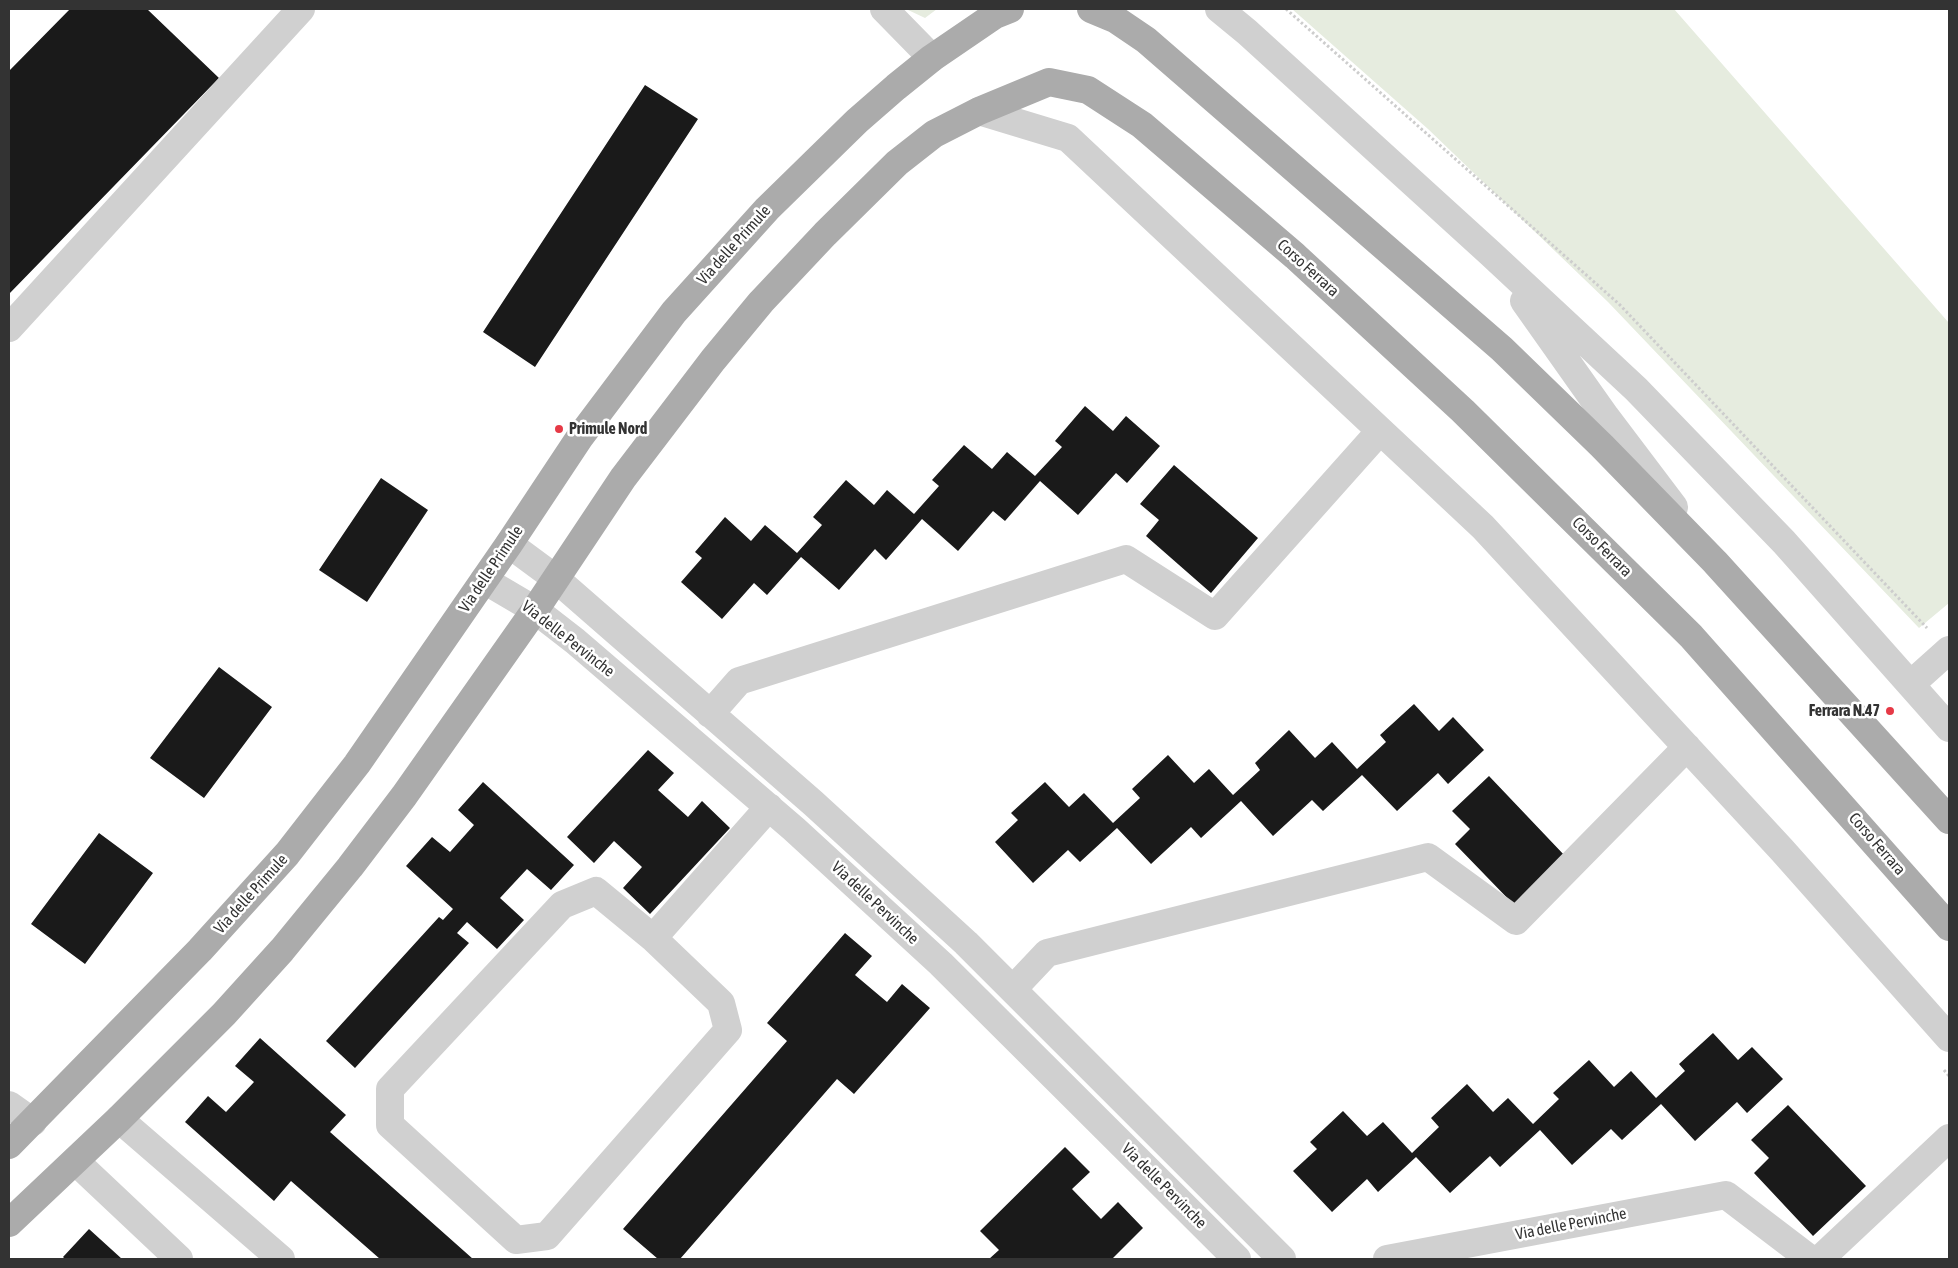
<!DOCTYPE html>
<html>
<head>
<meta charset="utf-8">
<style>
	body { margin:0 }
	#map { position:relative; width:1958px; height:1268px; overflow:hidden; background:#fff; font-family:"Asap Condensed",sans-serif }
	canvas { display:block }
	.frame { position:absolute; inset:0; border:10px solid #333; pointer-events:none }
</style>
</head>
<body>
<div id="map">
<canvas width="1958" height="1268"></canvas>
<div class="frame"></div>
</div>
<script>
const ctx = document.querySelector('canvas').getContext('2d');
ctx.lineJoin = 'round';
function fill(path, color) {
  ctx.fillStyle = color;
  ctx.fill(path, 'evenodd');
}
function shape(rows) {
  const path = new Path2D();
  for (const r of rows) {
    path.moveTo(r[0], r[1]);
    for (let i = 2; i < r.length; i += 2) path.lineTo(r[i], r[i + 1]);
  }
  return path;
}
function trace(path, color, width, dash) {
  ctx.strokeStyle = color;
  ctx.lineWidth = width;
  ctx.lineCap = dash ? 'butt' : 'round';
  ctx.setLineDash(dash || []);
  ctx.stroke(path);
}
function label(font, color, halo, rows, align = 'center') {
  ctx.font = font + ' "Asap Condensed",sans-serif';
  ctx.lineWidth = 5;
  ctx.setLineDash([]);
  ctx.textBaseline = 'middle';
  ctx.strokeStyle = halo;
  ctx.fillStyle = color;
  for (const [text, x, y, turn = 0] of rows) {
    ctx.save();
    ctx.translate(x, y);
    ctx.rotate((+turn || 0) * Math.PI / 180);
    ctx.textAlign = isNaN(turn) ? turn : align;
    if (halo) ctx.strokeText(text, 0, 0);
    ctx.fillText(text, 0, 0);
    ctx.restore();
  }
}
const green = shape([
	[906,9,937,9,925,18],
	[1292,9,1674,9,1949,323,1949,603,1919,628,1608,302,1428,129]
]);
const building = shape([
	[70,9,147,9,219,78,9,294,9,71],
	[645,85,698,119,535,367,483,332],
	[1085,406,1113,431,1126,416,1160,446,1127,483,1116,473,1078,515,1040,481,1005,521,993,511,958,551,922,519,886,560,875,549,839,590,801,557,767,595,754,583,722,619,681,582,702,558,695,552,725,517,751,541,765,525,797,553,822,525,813,517,846,480,874,505,887,490,914,514,939,486,932,480,964,445,992,469,1007,452,1035,476,1062,447,1055,441],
	[1174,465,1258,538,1211,593,1146,536,1159,520,1140,504],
	[381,478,428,510,367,602,319,570],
	[219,667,272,707,204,798,150,758],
	[1414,704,1439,731,1453,717,1484,750,1448,784,1438,773,1397,811,1362,775,1323,811,1312,800,1273,836,1241,801,1201,838,1191,827,1151,864,1117,828,1080,862,1068,850,1033,883,995,842,1018,820,1011,813,1045,782,1069,807,1084,793,1113,823,1140,798,1132,789,1168,755,1194,783,1209,769,1233,795,1260,770,1255,763,1289,730,1315,758,1332,742,1357,769,1386,742,1380,735],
	[648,750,674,773,658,790,688,817,702,801,730,828,650,914,623,888,642,867,614,841,594,863,567,837],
	[1489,776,1566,857,1515,906,1455,844,1470,829,1452,811],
	[483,782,574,865,551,890,527,869,500,898,524,920,497,949,467,922,457,933,469,943,355,1068,326,1041,439,917,443,920,453,909,406,866,432,837,450,852,474,825,458,810],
	[99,833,153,873,85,964,31,924],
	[845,933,872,956,855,975,887,1002,902,984,930,1008,854,1094,837,1079,680,1259,658,1259,623,1229,787,1041,767,1023],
	[1713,1033,1738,1060,1752,1047,1783,1079,1747,1113,1737,1102,1695,1141,1661,1104,1622,1140,1611,1129,1572,1165,1540,1130,1500,1167,1490,1156,1450,1193,1416,1157,1378,1192,1367,1179,1332,1212,1293,1171,1317,1149,1310,1142,1343,1111,1367,1136,1383,1122,1412,1153,1439,1127,1431,1118,1467,1084,1493,1112,1508,1098,1533,1124,1559,1099,1553,1093,1589,1060,1614,1087,1631,1071,1656,1098,1685,1071,1679,1064],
	[260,1038,346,1115,330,1132,473,1259,380,1259,291,1181,274,1201,185,1122,208,1096,226,1112,254,1082,235,1066],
	[1788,1105,1866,1186,1813,1236,1754,1173,1769,1158,1751,1140],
	[1065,1147,1090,1172,1072,1189,1101,1219,1118,1202,1143,1228,1112,1259,989,1259,999,1250,980,1231],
	[89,1229,122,1259,65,1259,63,1257]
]);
const path = shape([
	[1286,9,1619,304,1927,628],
	[1944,1070,1949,1076]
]);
const minor = shape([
	[884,9,932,58],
	[1219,9,1247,32,1490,253,1636,389,1784,542,1949,728],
	[979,111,1068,138,1483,527,1782,850,1949,1038],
	[1524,301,1606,417,1674,507],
	[9,328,301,9],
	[509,544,555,578,813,803,966,943,1282,1259],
	[484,580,535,610,575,641,794,829,941,964,1237,1259],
	[1911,684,1949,650],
	[710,714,739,681,1126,559,1215,616,1380,431],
	[653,938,596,891,562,905,390,1089,390,1125,516,1240,547,1236,728,1030,721,1003,653,938,769,807],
	[1013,989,1047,953,1428,857,1516,921,1687,747],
	[9,1105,33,1122],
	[119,1119,281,1259],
	[75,1161,179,1259],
	[1387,1259,1726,1195,1810,1259],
	[1820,1259,1949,1138]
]);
const major = shape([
	[1091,9,1115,19,1146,40,1502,349,1602,446,1715,562,1949,820],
	[9,1145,200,950,287,854,357,764,509,544,580,437,674,312,767,209,857,121,896,87,932,58,995,15,1010,9],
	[9,1223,119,1119,224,1014,282,950,350,867,404,796,535,610,623,478,713,360,761,302,825,234,897,163,934,134,979,111,1049,82,1088,90,1142,125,1295,256,1463,411,1691,636,1949,927]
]);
const markers = [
	[559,429,5,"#e63946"],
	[1890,711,5,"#e63946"]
];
const streetNames = [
	["Via delle Primule",734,245,-48],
	["Corso Ferrara",1308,268,42],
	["Corso Ferrara",1602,547,45],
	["Via delle Primule",491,569,-56],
	["Via delle Pervinche",568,639,38],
	["Corso Ferrara",1877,844,49],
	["Via delle Primule",251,894,-48],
	["Via delle Pervinche",875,903,43],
	["Via delle Pervinche",1164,1186,45],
	["Via delle Pervinche",1571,1224,-11]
];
const poiNames = [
	["Primule Nord",569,429],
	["Ferrara N.47",1880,711,"right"]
];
fill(green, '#e6ecdf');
fill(building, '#1a1a1a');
trace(path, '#cdcdcd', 3, [2.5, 2.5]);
trace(minor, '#d0d0d0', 28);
trace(major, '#ababab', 28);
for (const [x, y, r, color] of markers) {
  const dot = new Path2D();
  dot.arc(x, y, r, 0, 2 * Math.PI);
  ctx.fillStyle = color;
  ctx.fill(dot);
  trace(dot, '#fff', 2);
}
label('16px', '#333', '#fff', streetNames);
label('bold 16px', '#333', '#fff', poiNames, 'left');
</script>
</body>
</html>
